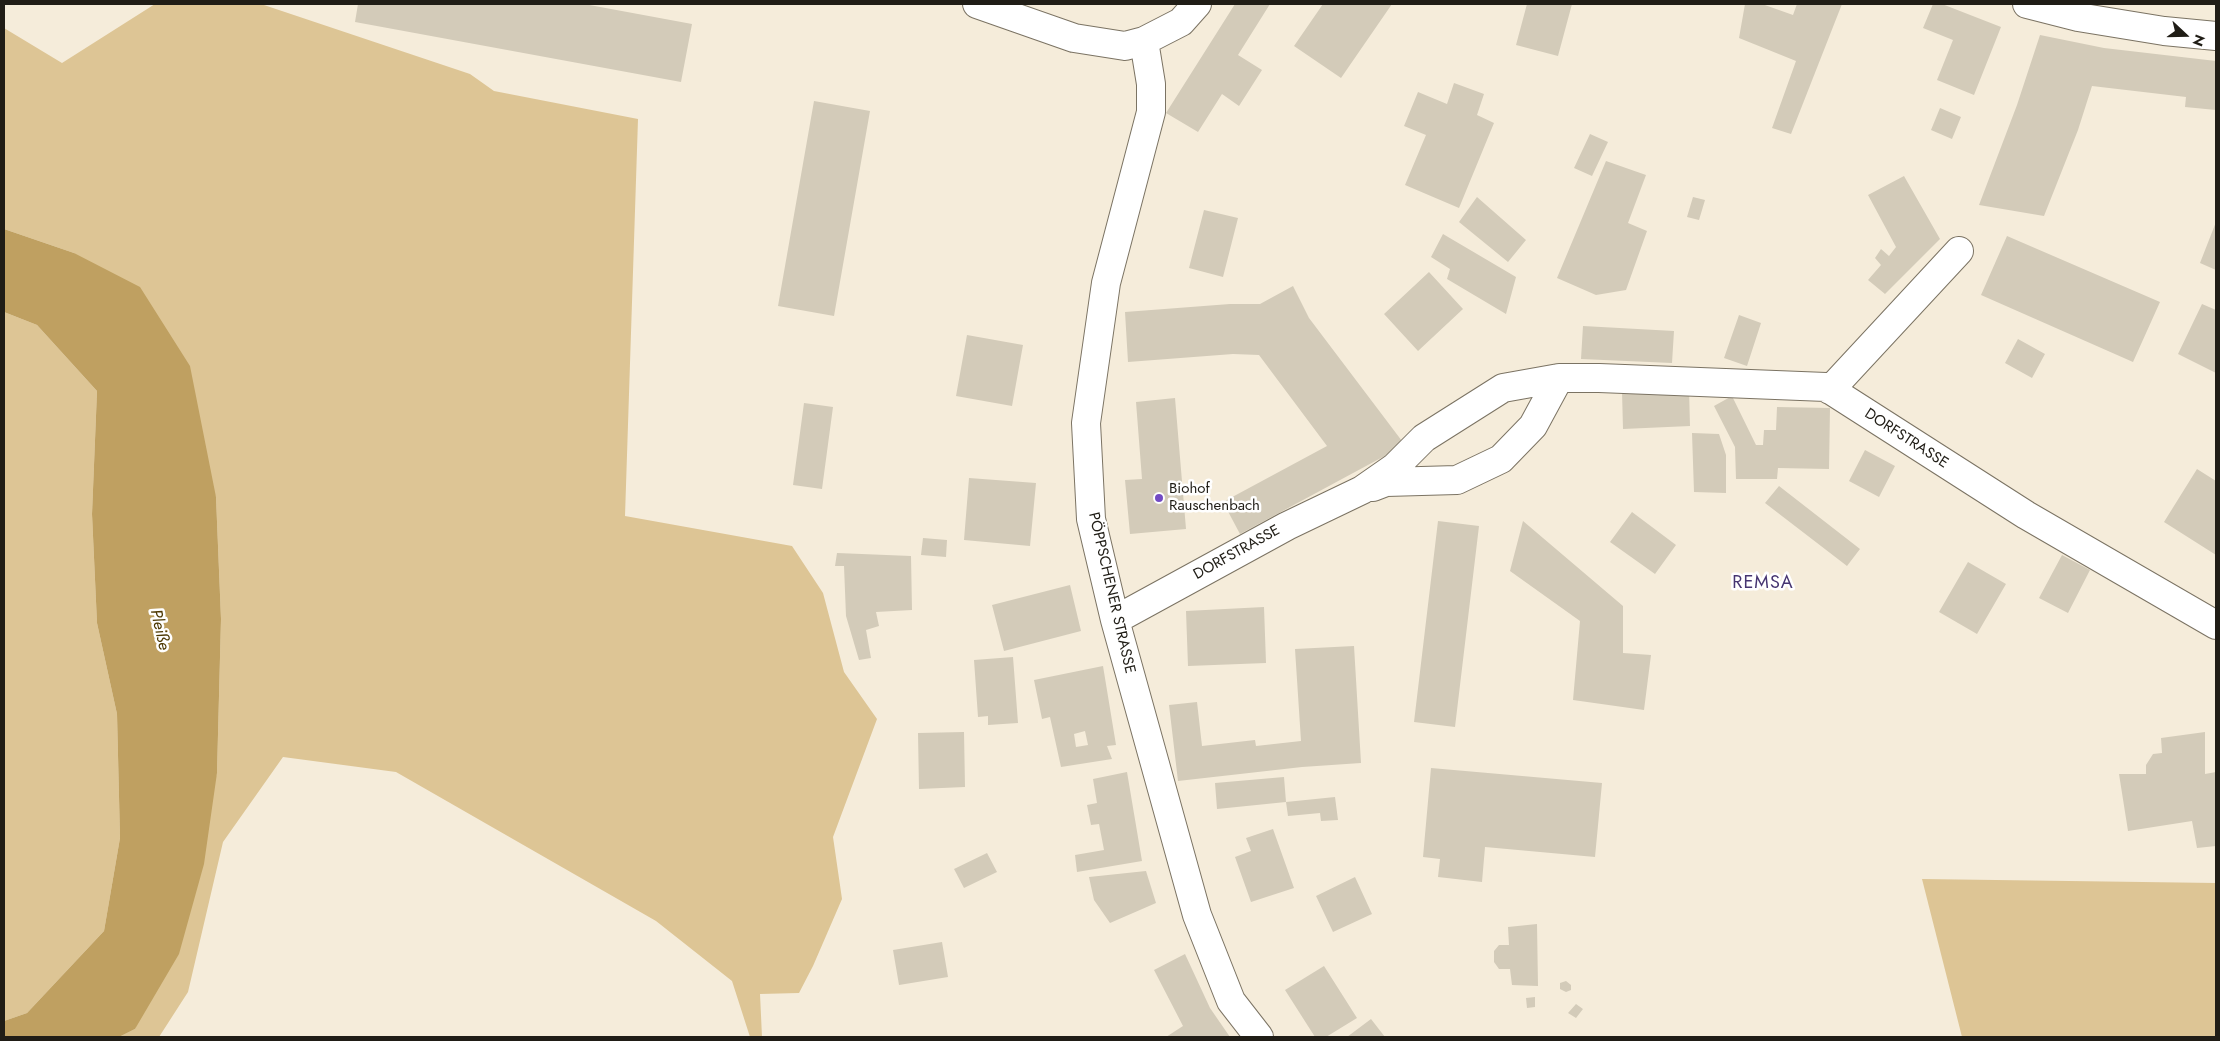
<!DOCTYPE html>
<html>
<head>
<meta charset="utf-8">
<style>
	body { margin:0 }
	#map { position:relative; width:2220px; height:1041px; overflow:hidden; background:#f5ecda; font-family:Jost,sans-serif }
	canvas { display:block }
	.frame { position:absolute; inset:0; border:5px solid #201d16; pointer-events:none }
	.north { position:absolute; left:2160px; top:10px; width:50px; height:50px; -webkit-text-stroke:4px #fff; paint-order:stroke; rotate:111deg; font-size:14px; font-weight:700; line-height:20px; text-align:center; color:#201d16 }
	.north::after { content:''; display:block; margin:auto; width:18px; height:22px; background:#201d16; clip-path:polygon(50% 0,100% 100%,50% 72%,0 100%) }
</style>
</head>
<body>
<div id="map">
<canvas width="2220" height="1041"></canvas>
<div class="frame"></div>
<div class="north">N</div>
</div>
<script>
const ctx = document.querySelector('canvas').getContext('2d');
ctx.lineJoin = 'round';
function fill(path, color) {
  ctx.fillStyle = color;
  ctx.fill(path, 'evenodd');
}
function shape(rows) {
  const path = new Path2D();
  for (const r of rows) {
    path.moveTo(r[0], r[1]);
    for (let i = 2; i < r.length; i += 2) path.lineTo(r[i], r[i + 1]);
  }
  return path;
}
function trace(path, color, width, dash) {
  ctx.strokeStyle = color;
  ctx.lineWidth = width;
  ctx.lineCap = dash ? 'butt' : 'round';
  ctx.setLineDash(dash || []);
  ctx.stroke(path);
}
function label(font, color, halo, rows, align = 'center') {
  ctx.font = font + ' Jost,sans-serif';
  ctx.lineWidth = 5;
  ctx.setLineDash([]);
  ctx.textBaseline = 'middle';
  ctx.strokeStyle = halo;
  ctx.fillStyle = color;
  for (const [text, x, y, turn = 0] of rows) {
    ctx.save();
    ctx.translate(x, y);
    ctx.rotate((+turn || 0) * Math.PI / 180);
    ctx.textAlign = isNaN(turn) ? turn : align;
    if (halo) ctx.strokeText(text, 0, 0);
    ctx.fillText(text, 0, 0);
    ctx.restore();
  }
}
const green = shape([
	[155,4,261,4,470,74,494,91,638,119,625,516,792,546,823,593,844,672,877,719,833,837,842,899,813,966,799,993,760,994,762,1037,750,1037,732,981,656,921,396,772,283,757,223,842,188,992,159,1037,119,1037,135,1029,217,773,221,619,216,497,74,253,4,229,4,28,62,63],
	[4,312,37,325,97,391,92,514,97,623,117,714,120,838,104,931,27,1013,4,1021],
	[1922,879,2216,883,2216,1037,1962,1037]
]);
const water = shape([
	[4,229,74,253,140,287,190,366,216,497,221,619,217,773,204,864,179,954,135,1029,119,1037,4,1037,4,1021,27,1013,104,931,120,838,117,714,97,623,92,514,97,391,37,325,4,312]
]);
const building = shape([
	[358,4,584,4,692,24,681,82,355,22],
	[1235,4,1270,4,1238,55,1262,70,1239,106,1222,94,1198,132,1166,113],
	[1323,4,1392,4,1341,78,1294,46],
	[1527,4,1572,4,1558,56,1516,45],
	[1745,4,1762,4,1793,15,1797,4,1842,4,1791,134,1772,128,1796,61,1739,38],
	[1933,4,1942,4,2001,27,1974,95,1937,80,1953,40,1923,28],
	[2040,35,2104,48,2216,61,2216,110,2185,107,2186,97,2092,86,2078,130,2044,216,1979,205,2017,105],
	[1454,83,1484,94,1477,115,1494,123,1459,208,1405,185,1426,135,1404,126,1418,92,1447,104],
	[814,101,870,111,834,316,778,306],
	[1940,108,1961,117,1952,139,1931,130],
	[1590,134,1608,142,1592,176,1574,168],
	[1606,161,1646,175,1628,223,1647,231,1626,290,1596,295,1557,278],
	[1904,176,1940,239,1885,294,1868,280,1881,265,1875,258,1881,249,1889,256,1896,247,1868,195],
	[1477,197,1526,240,1508,262,1459,222],
	[1693,197,1705,200,1699,220,1687,217],
	[1204,210,1238,218,1223,277,1189,268],
	[2216,222,2216,270,2200,263],
	[1443,234,1516,277,1506,314,1447,279,1450,269,1431,257],
	[2007,236,2160,302,2133,362,1981,295],
	[1429,272,1463,309,1418,351,1384,314],
	[1293,286,1309,318,1405,445,1240,534,1223,502,1327,446,1259,355,1233,354,1128,362,1125,312,1230,304,1260,304],
	[2202,304,2216,310,2216,373,2178,354],
	[1739,315,1761,323,1747,366,1724,358],
	[1583,326,1674,331,1672,363,1581,359],
	[967,335,1023,345,1012,406,956,396],
	[2018,339,2045,354,2032,378,2005,363],
	[1689,389,1690,426,1623,429,1622,391],
	[1732,396,1756,445,1763,445,1764,430,1776,430,1777,407,1830,408,1829,469,1778,468,1777,479,1736,479,1735,447,1714,406],
	[1175,398,1186,529,1130,534,1125,480,1142,479,1136,402],
	[804,403,833,407,822,489,793,485],
	[1692,433,1719,434,1726,455,1726,493,1694,492],
	[1865,450,1895,466,1879,497,1849,481],
	[2197,469,2216,481,2216,555,2164,522],
	[969,478,1036,483,1030,546,964,540],
	[1779,486,1860,549,1847,566,1765,503],
	[1632,512,1676,545,1655,574,1610,542],
	[1438,521,1479,526,1455,727,1414,722],
	[1523,521,1623,606,1623,653,1651,655,1644,710,1573,700,1580,621,1510,571],
	[923,538,947,540,946,557,921,555],
	[837,553,911,556,912,610,876,612,879,626,866,630,871,658,859,660,846,616,844,566,835,566],
	[2062,555,2090,570,2068,613,2039,598],
	[1968,562,2006,584,1977,634,1939,612],
	[1070,585,1081,631,1004,651,992,605],
	[1264,607,1266,663,1188,666,1186,611],
	[1354,646,1361,763,1302,767,1178,781,1169,705,1197,702,1202,746,1255,740,1256,746,1301,741,1295,649],
	[1013,657,1018,723,988,725,988,716,978,717,974,660],
	[1103,666,1116,745,1107,746,1112,759,1061,767,1050,717,1042,719,1034,680],
	[1085,731,1088,745,1076,747,1074,734],
	[964,732,965,787,919,789,918,733],
	[2205,732,2205,774,2216,772,2216,846,2197,848,2192,821,2128,831,2119,774,2146,774,2146,765,2153,754,2162,753,2161,738],
	[1431,768,1602,783,1595,857,1485,847,1482,882,1438,877,1440,859,1423,857],
	[1127,772,1142,861,1077,872,1075,855,1104,850,1099,824,1091,825,1087,805,1097,803,1093,779],
	[1284,777,1286,802,1217,809,1215,783],
	[1335,797,1338,820,1321,821,1320,813,1288,816,1286,802],
	[1273,829,1294,888,1251,902,1235,857,1251,851,1246,838],
	[987,853,997,872,964,888,954,869],
	[1146,871,1156,903,1110,923,1094,900,1089,877],
	[1355,877,1372,914,1333,932,1316,896],
	[1537,924,1538,986,1512,985,1510,969,1499,969,1494,962,1494,951,1499,945,1509,945,1508,927],
	[942,942,948,977,899,985,893,950],
	[1185,954,1210,1008,1230,1037,1166,1037,1183,1026,1154,970],
	[1324,966,1357,1018,1326,1037,1315,1037,1285,990],
	[1566,981,1571,985,1571,990,1566,992,1560,989,1560,983],
	[1535,997,1535,1007,1527,1008,1526,998],
	[1576,1004,1583,1009,1576,1018,1568,1013],
	[1371,1019,1385,1037,1347,1037]
]);
const minor = shape([
	[977,4,1074,38,1125,46,1144,41,1181,22,1197,4],
	[2027,4,2078,17,2164,31,2216,36],
	[1144,41,1151,84,1151,112,1106,283,1086,423,1091,519,1115,620,1197,915,1231,1001,1259,1037],
	[1830,390,1959,251],
	[1373,487,1386,482,1457,480,1501,459,1533,426,1559,378],
	[1115,620,1287,526,1362,490,1395,467,1424,438,1503,388,1559,378,1599,378,1826,387,2026,515,2216,625]
]);
const markers = [
	[1159,498,5,"#734bc4"]
];
const streetNames = [
	["DORFSTRASSE",1906,439,33],
	["DORFSTRASSE",1237,553,-29],
	["PÖPPSCHENER STRASSE",1111,593,77]
];
const poiNames = [
	["Biohof",1169,489],
	["Rauschenbach",1169,506]
];
const waterNames = [
	["Pleiße",159,630,77]
];
const quarterNames = [
	["REMSA",1763,584]
];
fill(green, '#ddc595');
fill(water, '#bfa061');
fill(building, '#d3cbb9');
trace(minor, '#7b7363', 30);
trace(minor, '#fff', 28);
for (const [x, y, r, color] of markers) {
  const dot = new Path2D();
  dot.arc(x, y, r, 0, 2 * Math.PI);
  ctx.fillStyle = color;
  ctx.fill(dot);
  trace(dot, '#fff', 2);
}
label('15px', '#201d16', '#fff', streetNames);
label('15px', '#201d16', '#fff', poiNames, 'left');
label('italic 16px', '#4d3802', '#fff', waterNames);
ctx.letterSpacing = '1px';
label('18px', '#463571', '#fff', quarterNames);
ctx.letterSpacing = '0px';
</script>
</body>
</html>
